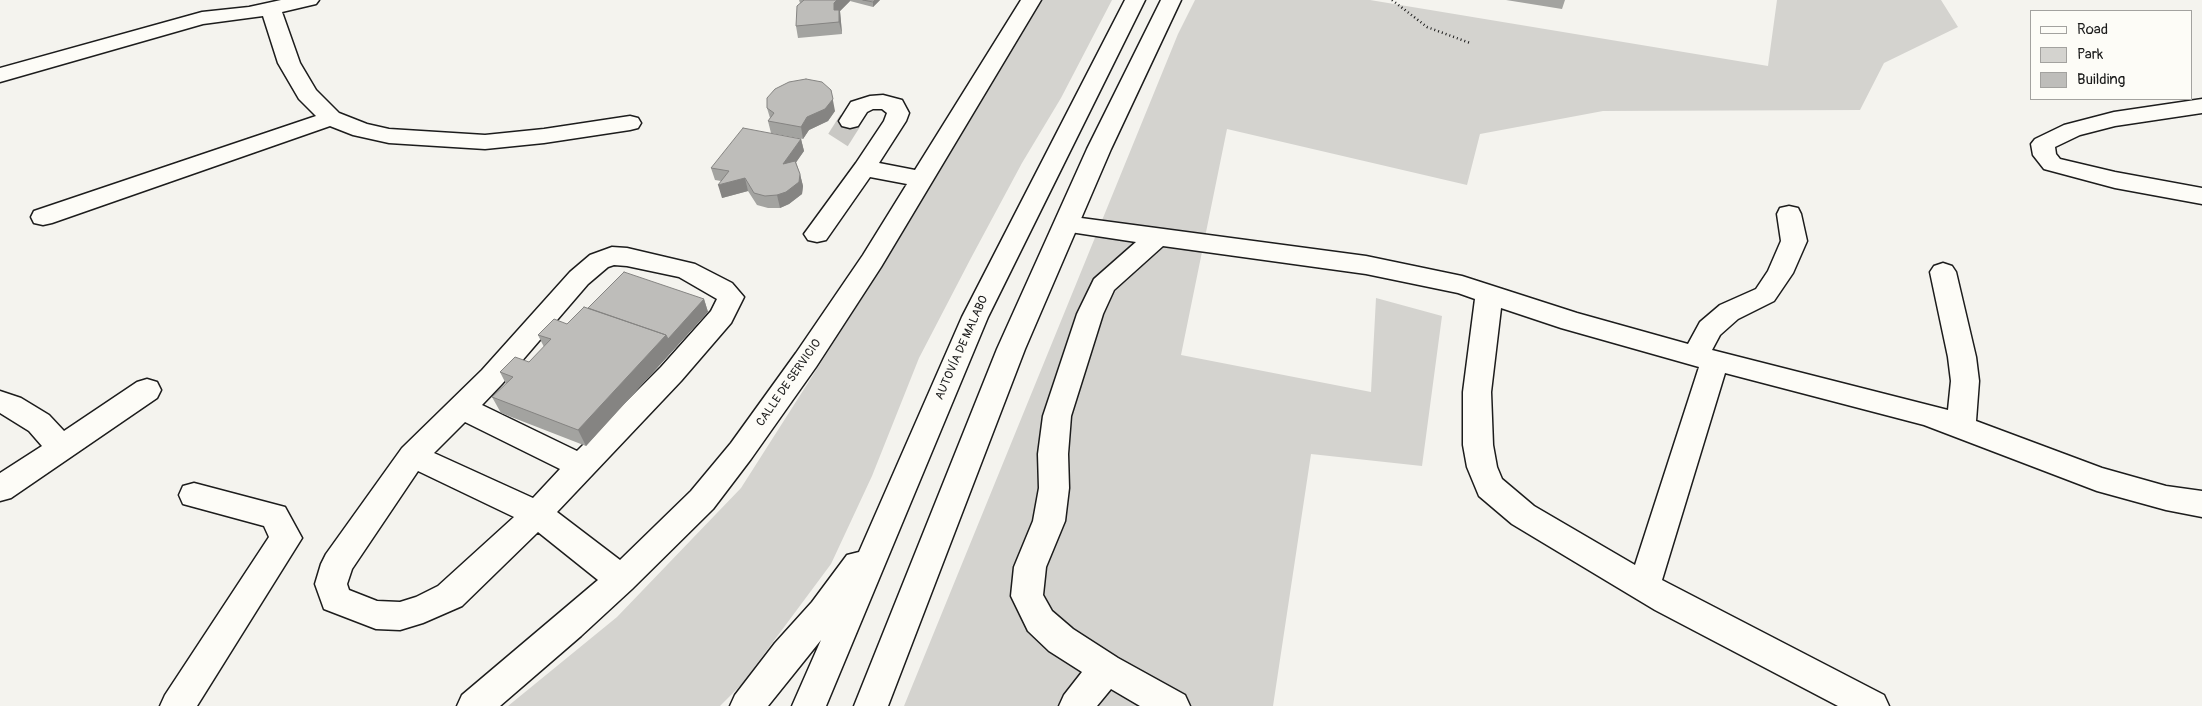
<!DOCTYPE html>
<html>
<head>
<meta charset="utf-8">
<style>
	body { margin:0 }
	#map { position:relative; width:2202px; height:706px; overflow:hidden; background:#f4f3ee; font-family:Pangolin,sans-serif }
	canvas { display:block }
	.legend { position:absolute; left:2030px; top:10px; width:162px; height:90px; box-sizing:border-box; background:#fdfcf7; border:1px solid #a3a29f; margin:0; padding:6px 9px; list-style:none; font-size:15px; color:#1c1c1c }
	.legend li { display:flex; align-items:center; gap:10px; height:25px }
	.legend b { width:25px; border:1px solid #a3a29f }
</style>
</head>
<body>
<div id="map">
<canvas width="2202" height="706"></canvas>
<ul class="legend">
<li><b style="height:6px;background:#fdfcf7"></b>Road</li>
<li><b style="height:14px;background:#d4d3cf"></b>Park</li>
<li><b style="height:14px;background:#bebdba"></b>Building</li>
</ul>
</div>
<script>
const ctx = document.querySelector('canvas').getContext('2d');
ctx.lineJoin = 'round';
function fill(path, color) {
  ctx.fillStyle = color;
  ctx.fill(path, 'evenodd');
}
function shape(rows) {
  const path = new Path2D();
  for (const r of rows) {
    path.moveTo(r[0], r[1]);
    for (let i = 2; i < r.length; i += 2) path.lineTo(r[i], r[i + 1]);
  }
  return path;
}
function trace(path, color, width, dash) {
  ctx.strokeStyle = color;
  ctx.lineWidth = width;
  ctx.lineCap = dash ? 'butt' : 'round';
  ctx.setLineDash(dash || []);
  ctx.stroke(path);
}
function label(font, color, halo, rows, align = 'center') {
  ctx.font = font + ' Pangolin,sans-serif';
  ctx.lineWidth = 5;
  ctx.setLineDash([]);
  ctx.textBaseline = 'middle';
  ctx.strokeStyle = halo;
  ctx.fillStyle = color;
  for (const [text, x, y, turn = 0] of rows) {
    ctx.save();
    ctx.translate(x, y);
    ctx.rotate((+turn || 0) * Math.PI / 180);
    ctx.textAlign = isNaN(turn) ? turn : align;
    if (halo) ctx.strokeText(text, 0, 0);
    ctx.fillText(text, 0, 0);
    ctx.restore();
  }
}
const green = shape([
	[1042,0,1112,0,1061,98,1022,163,971,258,919,358,872,476,831,564,741,685,720,706,508,706,617,617,741,488,878,273],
	[1195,0,1370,0,1768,66,1777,0,1941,0,1958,27,1884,63,1860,110,1603,111,1480,134,1467,185,1227,129,1181,355,1371,392,1376,298,1442,316,1422,466,1311,454,1273,706,904,706,1178,34]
]);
const minorTunnel = shape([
	[838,140,850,121]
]);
const path = shape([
	[1392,0,1427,27,1470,43]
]);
const minor = shape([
	[281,0,319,0,316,4,282,12,300,63,316,90,339,113,367,124,389,129,485,135,544,129,630,116,638,118,641,123,638,128,630,130,544,143,485,149,389,143,353,135,330,126,52,223,43,225,34,223,31,217,34,211,316,116,299,99,278,63,263,16,203,24,0,82,0,68,202,12,249,7,281,0],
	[1021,0,1041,0,881,267,816,367,751,459,713,509,632,589,581,636,500,706,457,706,462,695,598,580,538,532,462,606,423,623,400,630,376,629,324,609,315,584,321,564,326,554,402,448,482,370,570,272,590,255,612,247,627,248,695,264,732,283,744,297,731,323,681,381,557,512,620,560,691,491,731,443,796,353,863,255,907,184,870,177,826,240,817,242,808,240,804,234,856,163,884,121,887,113,882,109,873,109,867,112,858,126,850,128,842,126,839,121,851,102,870,96,883,95,902,100,909,113,906,121,879,163,915,170,1021,0],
	[614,265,627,266,679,277,717,299,711,311,661,367,577,451,482,405,502,384,588,284,608,267,614,265],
	[465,422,560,469,533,498,434,453,465,422],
	[418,471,514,517,438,586,416,597,400,602,377,601,349,590,347,584,352,569,418,471],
	[2202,99,2202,113,2115,126,2080,135,2055,147,2056,154,2060,159,2115,172,2202,188,2202,204,2115,188,2044,169,2033,155,2031,144,2035,139,2064,125,2114,112,2202,99],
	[1789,206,1798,208,1801,214,1807,241,1793,273,1774,301,1738,319,1720,335,1712,350,1948,410,1951,381,1948,357,1930,272,1934,266,1943,263,1952,266,1956,272,1976,357,1979,381,1976,421,2102,468,2166,486,2202,491,2202,517,2166,510,2097,491,1924,425,1725,373,1662,580,1884,695,1889,706,1838,706,1655,610,1512,524,1479,496,1467,467,1463,445,1463,392,1475,299,1458,293,1366,274,1163,246,1114,290,1103,314,1071,416,1068,454,1069,488,1065,521,1046,567,1043,595,1052,611,1073,629,1118,658,1185,695,1190,706,1140,706,1111,689,1097,706,1059,706,1064,695,1082,672,1049,651,1028,631,1011,596,1014,567,1033,521,1039,488,1038,454,1043,416,1077,314,1094,279,1136,242,1057,230,1054,224,1057,218,1066,216,1366,256,1462,276,1577,313,1688,344,1700,322,1720,305,1756,289,1768,271,1781,241,1777,214,1780,208,1789,206],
	[1501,308,1561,328,1699,367,1635,565,1534,506,1502,479,1497,467,1493,445,1491,392,1501,308],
	[147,379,157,382,161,390,157,398,11,498,0,501,0,473,42,446,29,431,0,413,0,391,21,398,49,415,64,431,137,382,147,379],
	[194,483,285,507,302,538,197,706,160,706,165,695,269,537,264,526,183,504,179,495,183,486,194,483]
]);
const highway = shape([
	[1125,0,1145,0,988,317,826,706,792,706,821,640,768,706,730,706,735,695,775,643,812,602,847,555,859,552,962,317,1125,0],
	[1161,0,1181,0,1111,149,1025,349,888,706,854,706,997,349,1087,149,1161,0]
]);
const wall = shape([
	[799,0,880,0,873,7,850,1,840,11,841,22,842,34,798,38,796,26,800,3],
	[1506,0,1565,0,1562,9],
	[767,108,835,111,828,121,809,130,803,139,771,133,768,121,770,118],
	[801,139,804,151,796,162,800,174,803,186,802,194,789,204,780,208,768,208,757,205,748,191,722,198,721,181,715,180,711,168],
	[704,299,708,312,586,446,501,413,492,397,506,384,500,372,529,362,544,347,538,335,567,324,588,308]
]);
const shadedWall = shape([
	[837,0,850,0,850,1,840,11,841,22,842,34,839,22,834,10,834,3],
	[875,0,880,0,873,7,873,2],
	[831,90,835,111,828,121,809,130,803,139,801,127,807,117],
	[801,139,804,151,786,177,783,164],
	[800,174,803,186,802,194,789,204,780,208,777,195],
	[745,178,748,191,722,198,718,185],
	[704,299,708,312,586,446,578,430,666,335]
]);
const building = shape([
	[804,0,837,0,834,3,834,10,839,10,839,22,796,26,797,6,804,0],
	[863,0,875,0,873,2,863,0],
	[806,79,822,82,831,90,833,99,825,109,807,117,801,127,768,121,774,113,767,108,767,98,775,89,789,82,806,79],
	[743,128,801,139,783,164,795,161,800,174,799,182,786,192,777,195,765,196,754,193,745,178,718,185,729,171,711,168,743,128],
	[624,272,704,299,668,339,666,335,588,308,624,272],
	[584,307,666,335,578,430,492,397,513,377,500,372,515,357,529,362,551,339,538,335,554,319,567,324,584,307]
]);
const streetNames = [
	["AUTOVÍA DE MALABO",962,348,-66],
	["CALLE DE SERVICIO",789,383,-55]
];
fill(green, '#d4d3cf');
trace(minorTunnel, '#c9c8c4', 23, [23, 11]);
trace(minor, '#1c1c1c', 3);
trace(highway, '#1c1c1c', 3);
trace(path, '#1c1c1c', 2.5, [1, 3]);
fill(minor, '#fdfcf7');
fill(highway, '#fdfcf7');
fill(wall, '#a3a3a0');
fill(shadedWall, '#858482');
fill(building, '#bebdba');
trace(building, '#858482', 1);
label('12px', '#1c1c1c', '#fdfcf7', streetNames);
</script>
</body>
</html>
